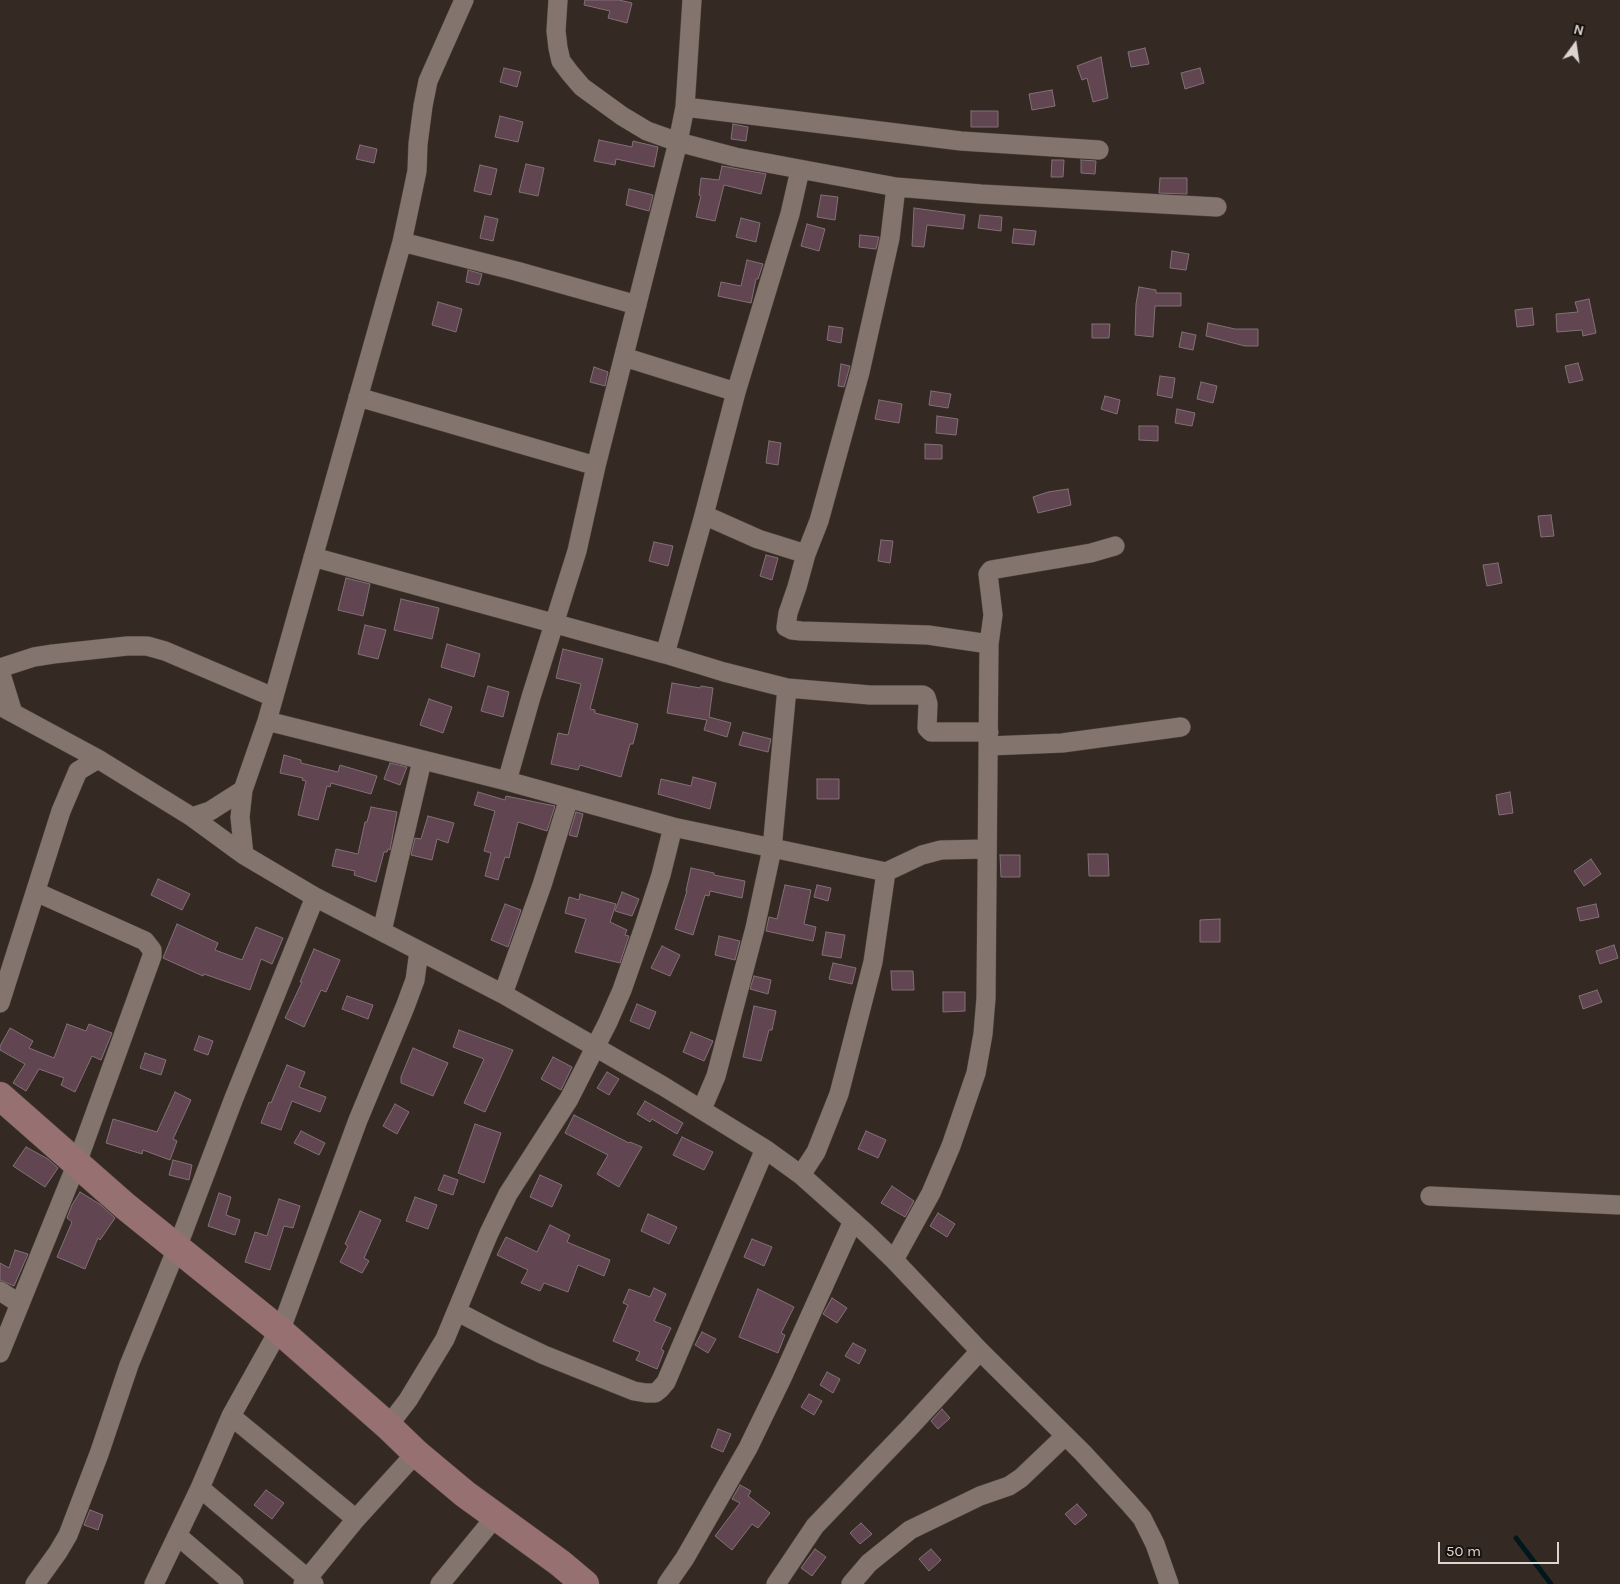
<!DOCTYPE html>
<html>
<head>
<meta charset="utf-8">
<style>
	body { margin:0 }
	#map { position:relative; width:1620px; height:1584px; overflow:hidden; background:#352923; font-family:Karla,sans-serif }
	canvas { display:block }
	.north { position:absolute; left:1550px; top:20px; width:50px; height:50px; -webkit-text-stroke:4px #191310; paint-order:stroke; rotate:14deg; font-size:14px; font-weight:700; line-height:20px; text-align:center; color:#ddd4d0 }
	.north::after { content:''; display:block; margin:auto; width:18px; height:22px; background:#ddd4d0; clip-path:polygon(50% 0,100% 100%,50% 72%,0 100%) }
	.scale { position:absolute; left:1438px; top:1542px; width:121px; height:22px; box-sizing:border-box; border:2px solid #ddd4d0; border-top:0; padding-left:6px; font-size:15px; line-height:18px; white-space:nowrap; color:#ddd4d0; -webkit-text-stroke:4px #191310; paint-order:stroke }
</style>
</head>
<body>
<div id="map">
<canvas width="1620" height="1584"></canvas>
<div class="north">N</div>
<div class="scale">50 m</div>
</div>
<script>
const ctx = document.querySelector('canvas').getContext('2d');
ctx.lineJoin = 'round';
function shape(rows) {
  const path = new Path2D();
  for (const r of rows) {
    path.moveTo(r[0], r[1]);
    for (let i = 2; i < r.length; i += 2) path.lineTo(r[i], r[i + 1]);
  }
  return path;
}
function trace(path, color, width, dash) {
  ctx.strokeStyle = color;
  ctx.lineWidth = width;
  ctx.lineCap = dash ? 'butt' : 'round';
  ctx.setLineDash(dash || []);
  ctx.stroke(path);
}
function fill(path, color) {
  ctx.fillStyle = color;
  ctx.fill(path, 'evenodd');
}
const stream = shape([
	[1516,1538,1551,1584]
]);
const building = shape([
	[585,0,619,0,632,3,627,23,608,18,610,11,584,5,585,0],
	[1145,48,1149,64,1131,67,1128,52,1145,48],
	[1101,57,1108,98,1093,102,1087,78,1082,80,1077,66,1101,57],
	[504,68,521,72,517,87,500,82,504,68],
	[1200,68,1204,83,1185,89,1181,73,1200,68],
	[1052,90,1055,106,1032,110,1029,94,1052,90],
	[971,111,998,111,998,127,971,127,971,111],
	[500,116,523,122,518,142,495,137,500,116],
	[733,124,748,127,746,141,731,139,733,124],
	[599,140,632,147,633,141,658,147,654,167,616,159,615,165,594,161,599,140],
	[360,145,377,149,374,163,356,159,360,145],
	[1052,160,1064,160,1063,177,1051,177,1052,160],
	[1081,160,1096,161,1095,174,1081,173,1081,160],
	[526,164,544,168,538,196,519,192,526,164],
	[480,165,497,169,491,195,474,191,480,165],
	[722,166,766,174,761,194,724,185,715,221,696,217,701,196,699,195,701,178,719,180,722,166],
	[1160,178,1187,178,1187,194,1159,193,1160,178],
	[629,189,653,195,649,211,626,205,629,189],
	[821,195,838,197,835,220,817,217,821,195],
	[914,208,965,215,963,229,927,225,924,247,912,246,914,208],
	[980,215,1002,217,1001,231,978,228,980,215],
	[485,216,498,219,493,241,480,238,485,216],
	[741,218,760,223,756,242,736,237,741,218],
	[807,224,825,229,819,251,801,246,807,224],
	[1014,229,1036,231,1034,245,1012,243,1014,229],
	[860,235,879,237,876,249,859,247,860,235],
	[1172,251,1189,254,1186,270,1170,268,1172,251],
	[747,260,763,264,758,279,756,279,751,303,718,296,721,282,741,286,747,260],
	[468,270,482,274,479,285,466,282,468,270],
	[1139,287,1156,290,1156,293,1181,293,1181,306,1155,306,1153,337,1135,335,1136,304,1139,287],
	[1589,299,1596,333,1583,336,1582,330,1557,332,1556,314,1578,312,1575,302,1589,299],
	[438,302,462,309,456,332,432,325,438,302],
	[1532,308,1534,325,1517,327,1515,310,1532,308],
	[1208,323,1235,329,1258,329,1258,346,1245,346,1206,336,1208,323],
	[1092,324,1110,324,1109,338,1092,338,1092,324],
	[829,326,843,328,841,343,827,340,829,326],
	[1182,332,1196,335,1193,350,1179,347,1182,332],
	[1578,363,1583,380,1569,383,1565,366,1578,363],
	[841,364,850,366,844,387,838,386,841,364],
	[594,367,608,372,605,386,590,382,594,367],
	[1160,376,1175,378,1172,398,1157,395,1160,376],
	[1201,382,1217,386,1213,403,1197,399,1201,382],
	[931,391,951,394,948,408,929,405,931,391],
	[1105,396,1120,400,1117,414,1101,409,1105,396],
	[879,400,902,404,899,423,875,419,879,400],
	[1177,409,1195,413,1192,426,1175,423,1177,409],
	[937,416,958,419,956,435,936,433,937,416],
	[1139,426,1158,426,1158,441,1139,440,1139,426],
	[769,441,781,443,778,465,766,463,769,441],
	[925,444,942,445,942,459,925,459,925,444],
	[1068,489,1071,505,1038,513,1033,497,1048,492,1068,489],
	[1551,515,1554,536,1541,537,1538,516,1551,515],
	[881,540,893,541,890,563,878,561,881,540],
	[654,542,673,546,668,566,649,561,654,542],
	[766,555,778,558,772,580,760,576,766,555],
	[1498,563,1502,583,1487,586,1483,565,1498,563],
	[346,578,370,584,363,616,338,610,346,578],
	[401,599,439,608,432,639,394,630,401,599],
	[365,625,386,630,378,659,358,654,365,625],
	[447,644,480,654,474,677,441,667,447,644],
	[563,649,603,659,590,709,595,710,595,713,638,724,633,744,630,744,621,777,580,765,578,770,551,764,558,733,568,735,581,684,556,678,563,649],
	[672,683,700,688,701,686,713,688,709,717,731,723,727,737,704,730,707,720,667,713,672,683],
	[488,686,509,692,503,717,481,711,488,686],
	[429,699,452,707,443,733,420,725,429,699],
	[743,732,771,739,768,752,739,745,743,732],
	[284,755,301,760,301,763,338,772,340,765,377,776,371,794,331,783,330,787,327,786,318,820,298,815,306,781,302,780,303,778,280,773,284,755],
	[390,763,407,767,400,785,384,779,390,763],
	[693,777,716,783,710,809,658,794,661,779,691,786,693,777],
	[817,779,839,779,839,799,817,799,817,779],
	[478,792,505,800,506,796,555,806,547,831,518,822,509,858,505,857,498,880,485,876,491,853,484,851,495,811,474,805,478,792],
	[1510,792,1513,813,1499,815,1496,795,1510,792],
	[371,807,397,812,390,850,388,849,387,852,384,852,376,882,354,875,355,871,332,866,336,849,358,854,365,822,367,822,371,807],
	[576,812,583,814,577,837,569,835,576,812],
	[428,816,454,823,448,843,437,839,432,860,411,855,415,838,421,839,428,816],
	[1088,854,1108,854,1109,876,1089,876,1088,854],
	[1000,855,1020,855,1020,877,1001,877,1000,855],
	[1591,859,1601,874,1584,886,1574,871,1591,859],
	[691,868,714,873,714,875,745,881,742,898,710,891,709,896,705,895,693,935,675,929,687,891,686,891,691,868],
	[158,879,190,894,182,910,151,895,158,879],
	[785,885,811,890,804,924,816,927,813,941,766,931,769,917,777,919,785,885],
	[817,885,831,888,828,901,814,897,817,885],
	[622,892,639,899,632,916,615,911,622,892],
	[580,894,616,904,610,922,627,930,625,935,629,936,620,963,575,952,586,919,565,913,569,897,579,900,580,894],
	[505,904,521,910,508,947,491,940,505,904],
	[1596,904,1599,917,1580,921,1577,908,1596,904],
	[1220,919,1220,942,1200,942,1200,920,1220,919],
	[177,924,218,943,215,950,242,960,256,927,283,938,272,964,261,959,250,990,204,974,203,976,163,958,177,924],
	[826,932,845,935,841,958,822,955,826,932],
	[719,936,740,941,735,960,715,955,719,936],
	[1614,945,1618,958,1600,964,1596,951,1614,945],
	[662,946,680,955,670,976,651,968,662,946],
	[314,949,340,960,326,992,321,990,304,1027,285,1018,302,982,300,982,314,949],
	[833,963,856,968,852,984,829,979,833,963],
	[891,971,913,971,914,990,892,990,891,971],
	[754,976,771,980,768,994,750,989,754,976],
	[1597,990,1602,1002,1583,1009,1579,996,1597,990],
	[943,992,965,992,965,1011,943,1012,943,992],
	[347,996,373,1005,368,1019,342,1009,347,996],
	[637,1004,656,1012,649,1029,630,1021,637,1004],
	[754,1006,776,1011,772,1030,769,1030,761,1061,743,1057,754,1006],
	[67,1024,86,1031,89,1024,112,1033,101,1060,92,1056,75,1092,61,1085,64,1078,39,1069,26,1091,13,1083,25,1064,0,1050,0,1046,10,1028,33,1041,29,1048,54,1058,67,1024],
	[459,1030,513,1050,485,1112,464,1103,484,1059,453,1047,459,1030],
	[691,1032,713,1041,704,1061,683,1052,691,1032],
	[199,1036,213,1041,208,1055,194,1050,199,1036],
	[413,1048,448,1063,433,1096,401,1083,401,1077,413,1048],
	[145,1053,166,1060,161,1075,140,1068,145,1053],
	[553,1057,572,1067,561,1090,541,1079,553,1057],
	[287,1065,305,1072,299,1087,326,1097,320,1112,292,1101,281,1130,261,1123,269,1102,271,1103,287,1065],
	[607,1072,619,1079,609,1095,597,1088,607,1072],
	[175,1092,191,1100,173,1139,177,1141,170,1160,143,1150,142,1154,106,1143,113,1119,157,1132,175,1092],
	[645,1101,683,1123,677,1134,652,1119,650,1122,637,1114,645,1101],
	[395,1104,409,1112,397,1134,383,1126,395,1104],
	[574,1115,629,1143,630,1142,642,1147,619,1187,597,1174,608,1155,565,1133,574,1115],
	[475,1124,501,1133,484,1183,458,1173,475,1124],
	[301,1131,325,1143,319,1155,294,1143,301,1131],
	[866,1131,886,1140,878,1158,858,1149,866,1131],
	[682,1137,713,1152,704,1170,673,1155,682,1137],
	[26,1147,48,1159,58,1168,45,1187,13,1166,26,1147],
	[173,1160,192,1165,189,1180,169,1175,173,1160],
	[444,1175,458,1180,453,1195,438,1190,444,1175],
	[540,1175,562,1185,552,1207,530,1197,540,1175],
	[892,1186,914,1201,905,1217,881,1203,892,1186],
	[80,1192,101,1205,115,1218,100,1240,98,1238,85,1269,57,1257,72,1222,67,1218,72,1205,80,1192],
	[219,1193,231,1197,226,1215,240,1220,235,1235,208,1226,219,1193],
	[415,1197,437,1205,428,1229,406,1221,415,1197],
	[279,1199,300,1206,293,1228,284,1226,270,1270,245,1262,255,1232,267,1236,279,1199],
	[360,1211,381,1220,364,1258,369,1261,362,1273,340,1262,348,1246,345,1244,360,1211],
	[938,1213,955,1224,947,1237,930,1226,938,1213],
	[648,1214,677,1227,669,1244,641,1231,648,1214],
	[550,1225,570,1235,567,1242,610,1260,604,1276,578,1265,568,1292,544,1283,540,1291,521,1283,528,1270,497,1255,506,1237,537,1252,550,1225],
	[752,1239,772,1247,764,1266,744,1257,752,1239],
	[15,1250,28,1254,14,1286,0,1280,0,1263,9,1268,15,1250],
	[654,1288,666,1294,654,1321,671,1328,661,1349,664,1351,657,1369,636,1360,640,1352,613,1341,628,1305,623,1303,629,1289,650,1297,654,1288],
	[758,1289,794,1307,781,1333,785,1335,778,1353,739,1337,758,1289],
	[832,1298,847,1308,837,1323,823,1314,832,1298],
	[702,1332,716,1339,708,1353,695,1345,702,1332],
	[853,1343,866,1350,859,1364,845,1356,853,1343],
	[827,1372,840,1379,833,1393,820,1385,827,1372],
	[809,1394,822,1401,814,1415,801,1407,809,1394],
	[942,1409,950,1418,938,1429,931,1421,942,1409],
	[718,1429,731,1434,723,1452,711,1447,718,1429],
	[740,1485,751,1491,748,1496,770,1513,758,1528,752,1524,732,1550,715,1536,740,1503,732,1499,740,1485],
	[266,1490,284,1503,272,1519,254,1505,266,1490],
	[1077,1504,1087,1515,1075,1525,1065,1514,1077,1504],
	[90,1510,103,1515,98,1530,84,1525,90,1510],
	[861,1523,872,1534,860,1544,850,1533,861,1523],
	[815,1549,826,1557,812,1576,801,1568,815,1549],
	[931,1549,941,1560,929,1571,919,1559,931,1549]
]);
const street = shape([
	[558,0,556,31,558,48,561,61,570,73,582,87,622,116,647,131,678,142,735,157,896,187,981,194,1217,207],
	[685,107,961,141,1099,150],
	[896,187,890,238,860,372,819,521,806,554,797,587,788,613,786,627,792,630,801,631,928,635,989,644],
	[402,242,516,271,637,305],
	[624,357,736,392],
	[358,397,596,466],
	[704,515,758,539,806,554],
	[313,557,665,654,724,672,787,688,870,695,923,695,926,697,928,704,927,728,931,732,989,732],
	[665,654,704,515,736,392,790,214,800,170],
	[0,668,34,657,53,654,127,646,147,646,165,651,273,697],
	[0,671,13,713],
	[0,706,98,759,192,817,244,855,315,897,503,994,663,1086,765,1149,801,1175,865,1232,894,1260,980,1351,1083,1453,1129,1503,1142,1518,1155,1544,1169,1584],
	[267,721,507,781,673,827,886,872,922,855,941,850,986,849],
	[989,746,1062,743,1181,727],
	[507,781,531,697,577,551,596,466,678,142,685,107,692,0],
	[192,817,210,811,243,790],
	[244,855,240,817,243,790,267,721,402,242,417,171,418,144,423,106,428,81,464,0],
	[382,931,422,761],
	[503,994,542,885,569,798],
	[0,1003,61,811,78,771,98,759],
	[702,1109,716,1076,755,928,772,849,787,688],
	[801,1175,816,1152,839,1094,873,962,886,872],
	[1430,1196,1620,1205],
	[894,1260,931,1193,951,1146,976,1073,983,1034,986,998,989,644,993,615,988,574,991,570,1091,553,1115,546],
	[0,1291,20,1304],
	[458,1312,500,1334,544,1355,634,1391,646,1393,655,1393,660,1389,666,1382,765,1149],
	[0,1353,77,1163,152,956,152,950,145,941,36,892],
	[231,1416,356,1519],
	[388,1426,408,1400,445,1339,489,1233,508,1194,569,1099,608,1022,622,990,643,930,661,875,673,827],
	[200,1488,314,1584],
	[178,1536,234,1584],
	[35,1584,58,1552,68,1535,99,1454,129,1365,177,1248,234,1098,315,897],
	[154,1584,200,1488,231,1416,284,1321,358,1120,405,1007,415,980,419,951],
	[303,1584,356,1519,416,1453],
	[440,1584,496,1516],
	[667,1584,685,1558,748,1448,782,1378,853,1221],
	[776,1584,815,1526,910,1427,980,1351],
	[851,1584,869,1563,910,1530,980,1496,1009,1486,1021,1478,1065,1436]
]);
const secondary = shape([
	[0,1096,125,1206,279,1330,388,1426,416,1453,465,1494,560,1563,585,1584]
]);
trace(stream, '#00181b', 5);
fill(building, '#614550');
trace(building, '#817177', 1);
trace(street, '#4e443f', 20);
trace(secondary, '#4e443f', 29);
trace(street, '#83756d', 19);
trace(secondary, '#977171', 28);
</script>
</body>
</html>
